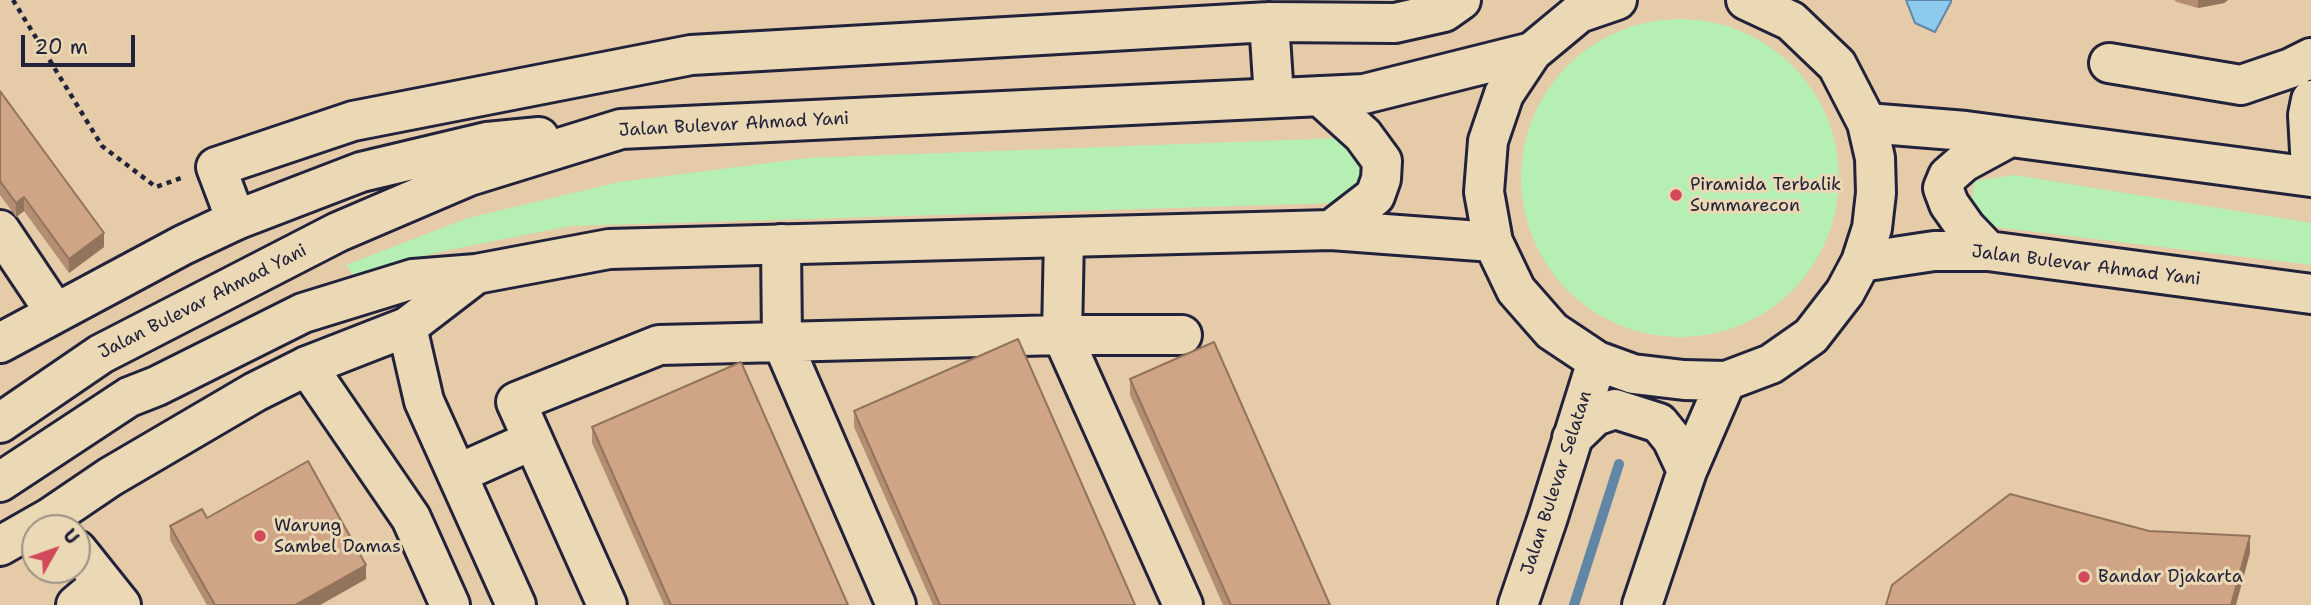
<!DOCTYPE html>
<html>
<head>
<meta charset="utf-8">
<style>
	body { margin:0 }
	#map { position:relative; width:2311px; height:605px; overflow:hidden; background:#e5cba8; font-family:"Shantell Sans",sans-serif }
	canvas { display:block }
	.north { position:absolute; left:21px; top:514px; width:70px; height:70px; box-sizing:border-box; background:#ebd9b6; border:2px solid #9b9085; border-radius:50%; rotate:50deg; font-size:19px; font-weight:700; line-height:28px; text-align:center; color:#22223b }
	.north::after { content:''; display:block; margin:auto; width:24px; height:32px; background:#d1495b; clip-path:polygon(50% 0,100% 100%,50% 72%,0 100%) }
	.scale { position:absolute; left:21px; top:35px; width:114px; height:32px; box-sizing:border-box; border:4px solid #22223b; border-top:0; padding-left:9px; font-size:21px; line-height:24px; white-space:nowrap; color:#22223b; -webkit-text-stroke:5px #ebd9b6; paint-order:stroke }
</style>
</head>
<body>
<div id="map">
<canvas width="2311" height="605"></canvas>
<div class="north">U</div>
<div class="scale">20 m</div>
</div>
<script>
const ctx = document.querySelector('canvas').getContext('2d');
ctx.lineJoin = 'round';
function fill(path, color) {
  ctx.fillStyle = color;
  ctx.fill(path, 'evenodd');
}
function shape(rows) {
  const path = new Path2D();
  for (const r of rows) {
    if (r.length === 3) {
      path.moveTo(r[0] + r[2], r[1]);
      path.arc(r[0], r[1], r[2], 0, 2 * Math.PI);
      continue;
    }
    path.moveTo(r[0], r[1]);
    for (let i = 2; i < r.length; i += 2) path.lineTo(r[i], r[i + 1]);
  }
  return path;
}
function trace(path, color, width, dash) {
  ctx.strokeStyle = color;
  ctx.lineWidth = width;
  ctx.lineCap = dash ? 'butt' : 'round';
  ctx.setLineDash(dash || []);
  ctx.stroke(path);
}
function label(font, color, halo, rows, align = 'center') {
  ctx.font = font + ' "Shantell Sans",sans-serif';
  ctx.lineWidth = 6;
  ctx.setLineDash([]);
  ctx.textBaseline = 'middle';
  ctx.strokeStyle = halo;
  ctx.fillStyle = color;
  for (const [text, x, y, turn = 0] of rows) {
    ctx.save();
    ctx.translate(x, y);
    ctx.rotate((+turn || 0) * Math.PI / 180);
    ctx.textAlign = isNaN(turn) ? turn : align;
    if (halo) ctx.strokeText(text, 0, 0);
    ctx.fillText(text, 0, 0);
    ctx.restore();
  }
}
const green = shape([
	[1680,178,159],
	[1342,138,1366,170,1358,189,1337,203,570,226,439,252,354,276,346,265,468,218,619,182,808,158],
	[2014,175,2311,223,2311,265,1987,226,1970,208,1975,181]
]);
const water = shape([
	[1906,0,1951,0,1951,2,1935,32,1915,23,1906,0]
]);
const stream = shape([
	[1574,605,1619,464]
]);
const path = shape([
	[13,0,102,146,156,187,181,178]
]);
const minor = shape([
	[1269,22,1274,97],
	[2109,63,2241,85,2291,68,2311,58],
	[2311,100,2308,115,2311,169],
	[236,220,216,167,353,121,691,55,1269,22,1395,23,1444,12,1461,0],
	[0,230,55,312],
	[1064,237,1062,335,1183,605],
	[781,244,782,342,896,605],
	[407,327,424,401,516,605],
	[307,366,411,518,450,605],
	[457,474,533,440],
	[77,550,121,605],
	[76,605,102,583],
	[607,605,516,402,659,345,1062,335,1182,335]
]);
const major = shape([
	[1617,0,1579,13,1532,52,1504,94,1488,141,1484,192,1493,242,1516,290,1552,331,1597,361,1633,374,1684,380,1726,381,1771,364,1811,336,1845,292,1861,262,1872,228,1876,193,1875,158,1867,123,1837,65,1791,21,1746,0],
	[1320,96,1363,135,1382,161,1381,179,1375,196,1331,230],
	[1867,123,1966,131,2311,177],
	[1988,251,1966,228,1949,204,1943,188,1948,176,1964,162,2010,137],
	[1861,262,1934,251,1988,251,2311,294],
	[0,343,183,245,236,220,361,172,487,142,539,137],
	[0,423,101,354,338,232,469,176,621,129,1364,94,1532,52],
	[1572,438,1595,416,1615,409,1659,423,1672,439,1687,471],
	[0,482,129,397,157,386,303,313,413,279,476,274,609,249,1331,230,1493,242],
	[0,546,51,517,110,477,255,392,307,366,407,327,476,274],
	[1518,605,1548,517,1597,361],
	[1642,605,1687,471,1726,381]
]);
const wall = shape([
	[2174,0,2228,0,2224,3,2198,8,2177,2],
	[0,91,104,247,69,273,24,211,16,217,0,195],
	[1130,379,1330,605,1223,605,1130,395],
	[854,411,1135,605,933,605,854,427],
	[592,427,848,605,664,605,592,443],
	[207,518,366,579,320,605,207,605,170,540,170,526]
]);
const shadedWall = shape([
	[2198,0,2228,0,2224,3,2198,8],
	[24,197,24,211,16,217,16,203],
	[104,233,104,247,69,273,69,259],
	[2250,536,2250,553,2236,605,2231,605],
	[366,565,366,579,320,605,295,605]
]);
const building = shape([
	[0,91,104,233,69,259,24,197,16,203,0,181,0,91],
	[1018,339,1135,605,940,605,854,411,1018,339],
	[1214,342,1330,605,1231,605,1130,379,1214,342],
	[741,362,848,605,671,605,592,427,741,362],
	[308,461,366,565,295,605,215,605,170,526,202,509,207,518,308,461],
	[2010,494,2149,531,2250,536,2231,605,1886,605,1892,585,2010,494]
]);
const markers = [
	[1676,195,7,"#d1495b"],
	[260,536,7,"#d1495b"],
	[2084,577,7,"#d1495b"]
];
const streetNames = [
	["Jalan Bulevar Ahmad Yani",734,125,-3],
	["Jalan Bulevar Ahmad Yani",2086,266,7],
	["Jalan Bulevar Ahmad Yani",203,302,-27],
	["Jalan Bulevar Selatan",1557,483,-72]
];
const poiNames = [
	["Piramida Terbalik",1690,185],
	["Summarecon",1690,206],
	["Warung",274,526],
	["Sambel Damas",274,547],
	["Bandar Djakarta",2098,577]
];
fill(green, '#b5efb3');
fill(water, '#8dcaee');
trace(water, '#6287a6', 2);
trace(stream, '#6287a6', 10);
trace(minor, '#22223b', 44);
trace(major, '#22223b', 44);
trace(path, '#22223b', 4.5, [5, 5]);
trace(minor, '#ebd9b6', 38);
trace(major, '#ebd9b6', 38);
fill(wall, '#b38e72');
fill(shadedWall, '#92745d');
fill(building, '#d0a585');
trace(building, '#92745d', 2);
for (const [x, y, r, color] of markers) {
  const dot = new Path2D();
  dot.arc(x, y, r, 0, 2 * Math.PI);
  ctx.fillStyle = color;
  ctx.fill(dot);
  trace(dot, '#ebd9b6', 2.5);
}
label('18px', '#22223b', '#ebd9b6', streetNames);
label('18px', '#22223b', '#ebd9b6', poiNames, 'left');
</script>
</body>
</html>
